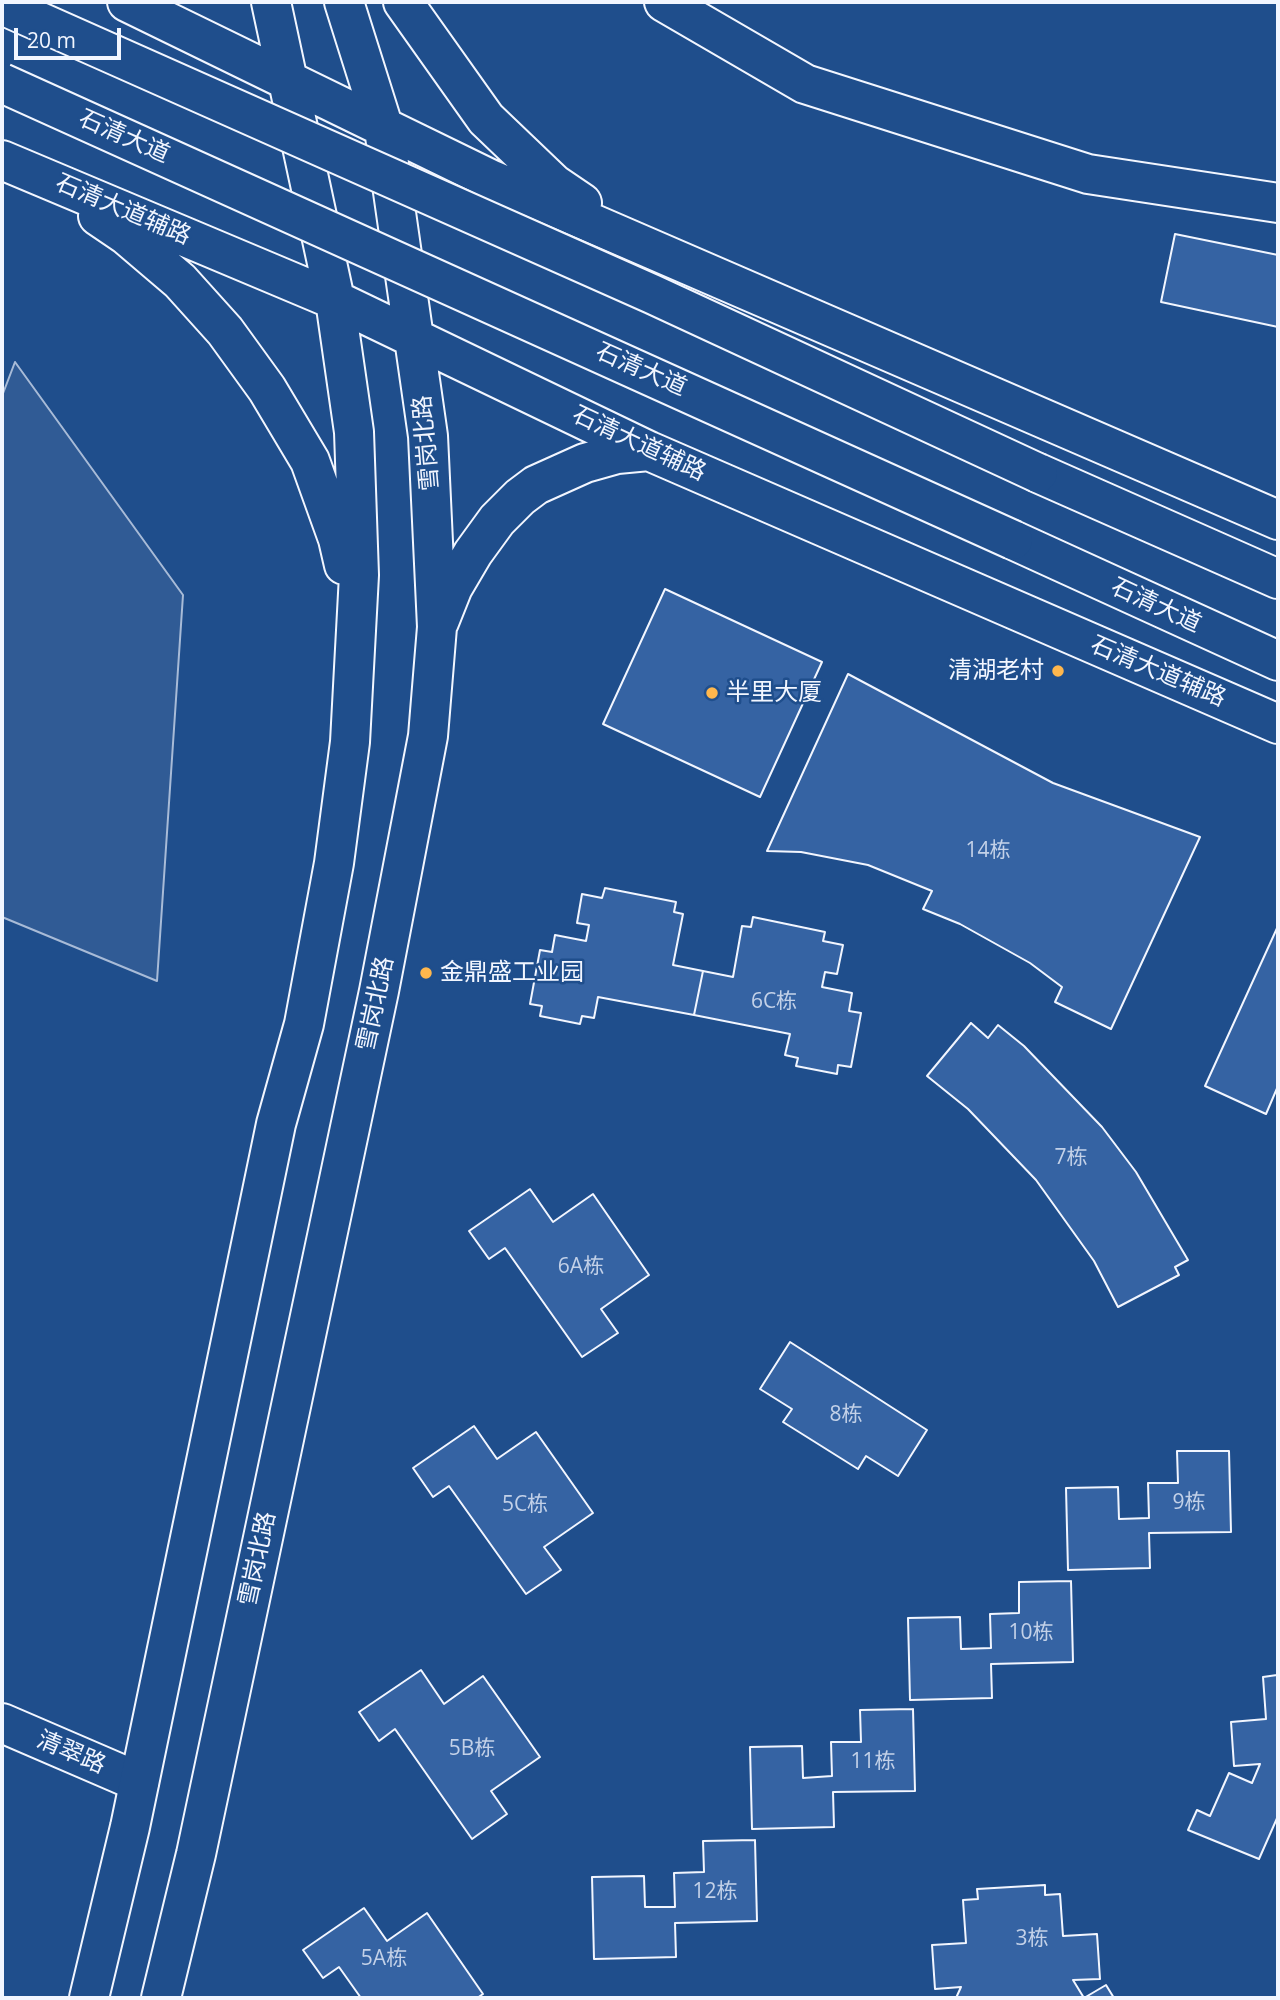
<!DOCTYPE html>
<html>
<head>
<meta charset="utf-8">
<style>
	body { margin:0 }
	#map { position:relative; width:1280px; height:2000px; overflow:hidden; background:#1f4e8c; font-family:"Open Sans",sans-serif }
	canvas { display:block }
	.frame { position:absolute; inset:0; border:4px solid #f2f6ff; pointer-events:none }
	.scale { position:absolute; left:14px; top:28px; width:107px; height:32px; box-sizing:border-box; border:4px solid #f2f6ff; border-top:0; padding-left:9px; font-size:21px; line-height:24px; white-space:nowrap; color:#f2f6ff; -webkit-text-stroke:5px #1f4e8c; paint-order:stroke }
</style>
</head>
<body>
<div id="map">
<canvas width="1280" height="2000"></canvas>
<div class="frame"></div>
<div class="scale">20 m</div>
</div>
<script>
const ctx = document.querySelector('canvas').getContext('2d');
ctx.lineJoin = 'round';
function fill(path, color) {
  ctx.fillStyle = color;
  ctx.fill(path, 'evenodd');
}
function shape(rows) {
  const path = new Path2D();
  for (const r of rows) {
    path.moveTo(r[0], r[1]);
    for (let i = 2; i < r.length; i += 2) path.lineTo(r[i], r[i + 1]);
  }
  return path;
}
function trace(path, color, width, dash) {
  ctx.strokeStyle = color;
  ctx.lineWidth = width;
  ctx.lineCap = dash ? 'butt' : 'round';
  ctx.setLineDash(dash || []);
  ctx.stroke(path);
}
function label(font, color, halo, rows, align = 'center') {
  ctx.font = font + ' "Open Sans","Noto Sans SC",sans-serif';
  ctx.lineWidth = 5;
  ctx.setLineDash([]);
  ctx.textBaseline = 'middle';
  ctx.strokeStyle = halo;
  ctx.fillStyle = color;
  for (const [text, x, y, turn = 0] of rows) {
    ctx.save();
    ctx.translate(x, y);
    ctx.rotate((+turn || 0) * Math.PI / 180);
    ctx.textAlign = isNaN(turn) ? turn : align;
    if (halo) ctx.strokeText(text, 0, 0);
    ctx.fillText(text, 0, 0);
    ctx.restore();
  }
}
const parking = shape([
	[15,362,183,595,157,981,2,917,2,396,15,362]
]);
const building = shape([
	[1175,234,1278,255,1278,327,1161,302,1175,234],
	[665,589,822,662,760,797,603,724,665,589],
	[848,674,1053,783,1200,837,1111,1029,1055,1002,1062,987,1030,963,960,924,923,909,932,891,868,865,801,852,767,851,848,674],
	[605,888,676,902,674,912,683,914,673,965,703,971,694,1015,598,997,594,1018,582,1016,580,1024,540,1016,542,1006,530,1004,540,950,552,952,555,935,586,941,589,925,577,923,582,894,602,898,605,888],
	[753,917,825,932,823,941,843,945,837,974,825,972,822,987,852,993,849,1011,861,1013,851,1067,838,1065,837,1074,796,1066,798,1058,785,1055,790,1034,694,1015,703,971,733,977,742,926,751,927,753,917],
	[1278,926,1278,1086,1266,1114,1205,1086,1278,926],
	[971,1023,988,1038,998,1025,1024,1046,1102,1127,1136,1172,1188,1260,1175,1267,1179,1275,1118,1307,1094,1261,1036,1180,968,1109,927,1076,971,1023],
	[530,1189,553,1222,593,1194,649,1275,601,1309,618,1333,582,1357,505,1248,489,1259,469,1231,530,1189],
	[790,1342,927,1430,898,1476,866,1456,858,1469,783,1422,792,1409,760,1389,790,1342],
	[474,1426,497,1459,536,1432,593,1513,544,1547,561,1570,526,1594,449,1486,433,1497,413,1468,474,1426],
	[1177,1451,1229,1451,1231,1532,1149,1533,1150,1568,1068,1570,1066,1488,1118,1487,1119,1519,1149,1518,1148,1483,1178,1483,1177,1451],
	[1071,1581,1073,1662,991,1664,992,1698,910,1700,908,1618,960,1617,961,1649,991,1648,990,1614,1019,1613,1019,1582,1071,1581],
	[1277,1666,1278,1666,1278,1816,1259,1859,1188,1830,1197,1810,1210,1816,1229,1773,1252,1783,1260,1764,1234,1766,1231,1722,1266,1719,1263,1677,1277,1675,1277,1666],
	[421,1670,444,1704,483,1676,540,1757,491,1791,507,1814,472,1839,395,1729,379,1741,359,1712,421,1670],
	[913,1709,915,1791,833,1792,834,1827,752,1829,750,1747,802,1746,803,1778,832,1776,831,1742,861,1742,860,1710,913,1709],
	[755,1840,757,1921,675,1923,676,1957,594,1959,592,1877,644,1876,645,1907,675,1907,674,1873,704,1872,703,1841,755,1840],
	[1045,1885,1045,1895,1060,1894,1063,1936,1097,1934,1100,1979,1073,1980,1084,1998,1106,1985,1114,1998,956,1998,961,1987,935,1989,932,1945,966,1943,963,1900,978,1899,977,1889,1045,1885],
	[364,1908,387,1941,427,1913,483,1994,477,1998,361,1998,339,1967,323,1978,303,1950,364,1908]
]);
const minor = shape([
	[664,2,805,84,1088,174,1278,203],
	[2,1723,139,1782]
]);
const major = shape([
	[127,2,492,180,1278,520],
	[403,2,486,119,554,184,582,203],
	[2,160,335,300,649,451,1278,724],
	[98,216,126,235,180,281,225,331,267,389,310,461,338,539,344,565],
	[1038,473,1278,579],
	[1013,540,1278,661],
	[439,622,453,587,473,553,497,520,520,497,536,485,585,463,617,454,649,451],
	[89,1998,130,1827,276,1124,304,1024,334,863,350,742,359,575,354,432,335,300,271,2],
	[161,1998,196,1854,379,991,428,736,437,627,428,436,384,129,344,2]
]);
const majorBridge = shape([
	[2,5,652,294,1038,473],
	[2,83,1013,540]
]);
const markers = [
	[1058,671,7,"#ffb74d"],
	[712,693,7,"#ffb74d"],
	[426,973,7,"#ffb74d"]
];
const numberNames = [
	["14栋",988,851],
	["6C栋",774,1002],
	["7栋",1071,1158],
	["6A栋",581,1267],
	["8栋",846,1415],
	["9栋",1189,1503],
	["5C栋",525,1505],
	["10栋",1031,1633],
	["5B栋",472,1749],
	["11栋",873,1762],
	["12栋",715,1892],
	["3栋",1032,1939],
	["5A栋",384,1959]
];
const streetNames = [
	["石清大道",124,137,24],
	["石清大道辅路",123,210,23],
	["石清大道",641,370,24],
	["雪岗北路",427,443,-95],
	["石清大道辅路",639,444,25],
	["石清大道",1156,606,25],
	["石清大道辅路",1158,672,23],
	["雪岗北路",376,1004,-78],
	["雪岗北路",258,1559,-78],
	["清翠路",71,1753,23]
];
const poiNames = [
	["清湖老村",1044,671,"right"],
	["半里大厦",726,693],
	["金鼎盛工业园",440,973]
];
fill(parking, '#305b95');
trace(parking, '#a8bbd7', 2);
fill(building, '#3563a3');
trace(building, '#f2f6ff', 2);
trace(minor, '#f2f6ff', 42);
trace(major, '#f2f6ff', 42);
trace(minor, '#1f4e8c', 38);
trace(major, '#1f4e8c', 38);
trace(majorBridge, '#f2f6ff', 42, []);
trace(majorBridge, '#1f4e8c', 38);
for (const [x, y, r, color] of markers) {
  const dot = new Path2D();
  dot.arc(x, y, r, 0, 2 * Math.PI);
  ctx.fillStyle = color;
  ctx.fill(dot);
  trace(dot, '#1f4e8c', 2.5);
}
label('21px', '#c3d1e8', null, numberNames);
label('24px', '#f2f6ff', '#1f4e8c', streetNames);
label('24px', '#f2f6ff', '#1f4e8c', poiNames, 'left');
</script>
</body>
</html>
